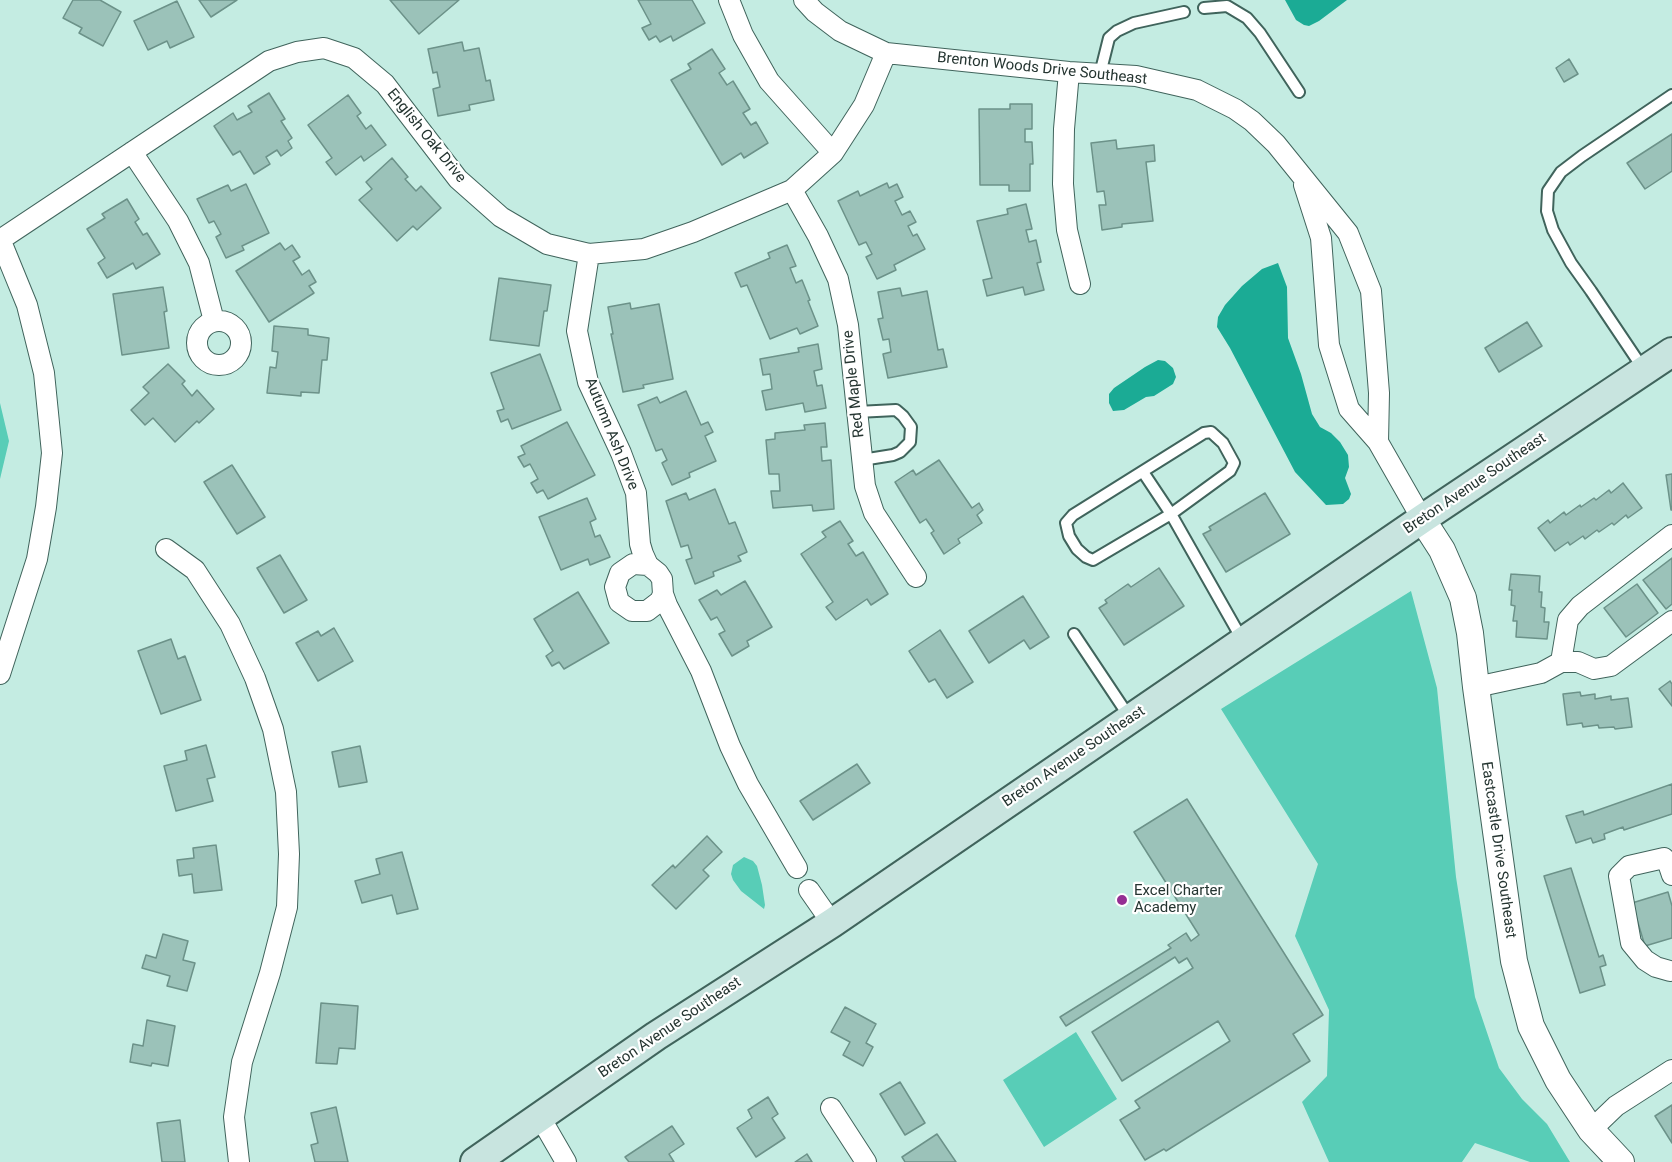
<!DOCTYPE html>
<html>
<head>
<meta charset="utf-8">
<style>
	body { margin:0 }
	canvas { display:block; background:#c4ece2 }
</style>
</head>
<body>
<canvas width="1672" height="1162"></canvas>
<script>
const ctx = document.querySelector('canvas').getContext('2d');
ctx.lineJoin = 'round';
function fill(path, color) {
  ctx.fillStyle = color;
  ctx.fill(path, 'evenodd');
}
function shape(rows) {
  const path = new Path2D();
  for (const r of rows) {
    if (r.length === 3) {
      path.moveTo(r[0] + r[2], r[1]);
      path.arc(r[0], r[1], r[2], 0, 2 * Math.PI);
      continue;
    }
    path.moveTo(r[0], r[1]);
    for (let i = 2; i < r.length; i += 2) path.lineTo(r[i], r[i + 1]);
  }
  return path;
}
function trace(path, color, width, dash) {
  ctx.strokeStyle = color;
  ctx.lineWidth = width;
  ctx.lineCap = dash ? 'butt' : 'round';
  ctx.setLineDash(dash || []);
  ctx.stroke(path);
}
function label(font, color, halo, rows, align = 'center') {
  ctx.font = font + ' Roboto,sans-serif';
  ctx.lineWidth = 4.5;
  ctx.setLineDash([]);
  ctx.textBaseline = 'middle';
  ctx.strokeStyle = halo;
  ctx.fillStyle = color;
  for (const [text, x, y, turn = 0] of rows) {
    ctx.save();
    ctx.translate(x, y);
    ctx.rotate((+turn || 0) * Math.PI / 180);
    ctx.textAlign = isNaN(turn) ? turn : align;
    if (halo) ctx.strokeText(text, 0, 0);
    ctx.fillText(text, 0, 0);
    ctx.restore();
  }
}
const green = shape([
	[0,403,9,441,0,479],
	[1411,591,1437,688,1456,877,1475,997,1499,1068,1522,1099,1547,1124,1570,1162,1530,1162,1475,1143,1462,1162,1329,1162,1302,1102,1327,1076,1329,1010,1295,936,1318,864,1221,709],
	[744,857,753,861,757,866,762,885,765,905,764,909,741,891,733,880,731,874,733,865],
	[1076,1032,1117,1099,1044,1147,1003,1080]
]);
const water = shape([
	[1285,0,1347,0,1319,21,1309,26,1304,25,1296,20],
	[1278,263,1287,287,1288,338,1301,374,1312,414,1320,427,1331,433,1340,442,1348,455,1349,467,1345,478,1351,494,1349,499,1343,504,1326,505,1295,472,1230,348,1217,327,1218,317,1225,305,1242,286,1262,269],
	[1158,360,1165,361,1173,368,1176,377,1173,384,1154,396,1146,397,1124,410,1113,411,1109,403,1109,394,1114,388,1145,367]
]);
const building = shape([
	[73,0,100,0,121,12,103,46,79,33,82,28,63,18,73,0],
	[199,0,237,0,211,17,199,0],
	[390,0,459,0,419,34,390,0],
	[638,0,692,0,705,23,673,41,671,36,660,42,656,36,649,40,642,28,651,24,638,0],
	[177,1,194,37,170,48,167,41,148,50,134,21,177,1],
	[462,42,464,51,479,48,486,81,490,80,494,100,469,105,470,110,438,116,433,89,440,87,437,72,433,73,428,49,462,42],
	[712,49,725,69,719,73,727,85,733,81,750,109,743,113,751,125,756,122,768,143,744,158,741,153,722,165,671,80,691,69,688,64,712,49],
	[1569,59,1578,74,1564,82,1556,68,1569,59],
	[269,93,285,119,281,121,292,138,288,141,292,148,281,156,277,150,266,157,270,164,254,174,240,151,233,155,214,126,233,113,237,120,252,112,248,106,269,93],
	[348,95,361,113,357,116,366,129,371,125,386,145,364,161,361,156,336,175,326,162,332,158,308,125,348,95],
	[1010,104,1032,104,1032,129,1025,129,1025,142,1032,142,1033,164,1030,164,1030,191,1009,191,1009,185,980,185,979,109,1010,109,1010,104],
	[1672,134,1672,171,1645,189,1627,163,1672,134],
	[1116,140,1117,149,1154,145,1155,161,1146,162,1153,221,1122,224,1122,227,1102,230,1099,205,1106,205,1104,191,1097,192,1091,143,1116,140],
	[392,158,408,177,405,179,416,191,421,186,441,208,417,230,413,226,397,241,359,200,372,189,366,182,392,158],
	[887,183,889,188,897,184,903,197,895,201,902,215,910,211,916,222,908,226,913,236,917,234,925,249,894,265,896,270,877,279,866,257,872,254,866,242,859,245,838,201,858,191,860,196,887,183],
	[246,184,269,233,242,246,244,250,226,258,216,237,221,234,214,221,209,223,197,199,228,185,231,191,246,184],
	[127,199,139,219,135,222,143,235,147,233,160,254,136,269,133,263,107,278,98,263,105,258,87,229,105,218,102,214,127,199],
	[1026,204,1032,229,1026,230,1029,242,1036,240,1041,262,1037,263,1044,290,1025,295,1023,287,987,296,983,280,992,278,977,221,1008,214,1007,209,1026,204],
	[280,243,285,250,292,245,300,257,293,261,302,275,309,270,316,282,309,286,314,293,269,322,236,271,280,243],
	[787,245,796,266,790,268,796,283,802,280,810,300,808,301,818,326,800,334,797,328,770,339,747,285,741,287,735,273,770,258,768,253,787,245],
	[499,278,551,285,547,311,544,311,539,346,490,340,499,278],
	[163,287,167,311,164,312,169,348,122,355,113,294,163,287],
	[900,288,902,296,927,291,938,350,943,349,947,367,888,378,883,354,891,352,889,339,883,340,878,319,883,318,878,292,900,288],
	[630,303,631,309,659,304,673,379,643,385,644,388,623,392,611,334,613,334,608,307,630,303],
	[1527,322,1542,346,1499,372,1485,348,1527,322],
	[274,326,308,329,308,335,329,338,327,360,322,360,319,393,301,392,301,396,267,393,270,367,276,368,278,352,272,351,274,326],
	[818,344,822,369,814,371,817,386,822,385,826,408,805,412,803,403,766,410,762,391,772,389,770,374,763,375,760,359,799,352,798,348,818,344],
	[540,354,561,410,512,429,508,419,501,422,497,411,504,409,491,373,540,354],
	[168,364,185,381,182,384,192,396,197,390,214,409,199,423,197,421,175,442,153,418,145,425,131,410,149,393,143,387,168,364],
	[686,391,701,425,708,422,713,432,705,436,716,461,689,473,690,477,672,485,662,463,667,460,662,449,656,451,638,405,657,397,660,403,686,391],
	[567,422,595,475,548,499,543,490,537,493,531,483,538,479,530,464,524,467,518,457,525,454,521,446,567,422],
	[825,423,827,447,821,447,822,461,831,460,834,509,813,511,812,505,773,508,771,491,780,491,779,474,769,474,766,440,775,439,775,433,805,430,804,425,825,423],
	[939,460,972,508,979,503,983,510,977,515,982,523,958,539,960,543,944,554,931,533,934,531,926,519,920,523,895,482,913,470,916,475,939,460],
	[232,465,265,517,237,534,204,482,232,465],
	[1672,474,1672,510,1671,510,1666,475,1672,474],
	[1623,483,1642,508,1628,518,1626,515,1614,525,1612,523,1599,532,1597,530,1585,539,1583,536,1570,545,1568,542,1555,551,1538,528,1548,520,1550,523,1564,512,1566,515,1580,505,1581,507,1594,498,1596,500,1609,490,1611,493,1623,483],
	[715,489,729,524,735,522,747,552,738,556,741,561,713,572,714,576,695,584,686,560,692,558,688,545,681,547,666,501,686,493,689,500,715,489],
	[1265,493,1290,534,1226,572,1203,534,1211,530,1209,527,1265,493],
	[587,498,596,519,590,522,595,537,600,535,610,557,590,565,588,559,561,570,539,517,587,498],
	[840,521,853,541,848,544,856,556,863,552,888,594,871,605,867,599,836,620,826,607,833,602,801,554,826,537,822,532,840,521],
	[280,555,307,600,284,613,257,568,280,555],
	[1672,558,1672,604,1666,609,1643,580,1672,558],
	[1159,568,1184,606,1124,645,1099,608,1107,603,1105,600,1128,584,1131,587,1159,568],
	[1511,574,1540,576,1539,592,1542,592,1541,607,1545,608,1544,622,1549,622,1547,639,1516,637,1517,621,1513,621,1515,606,1511,605,1512,590,1509,590,1511,574],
	[745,581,772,627,747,641,749,646,732,656,719,634,725,631,717,617,711,620,699,600,717,590,721,595,745,581],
	[1637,584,1658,613,1626,637,1604,608,1637,584],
	[578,592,609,643,564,669,559,662,552,666,546,656,553,651,534,619,578,592],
	[1023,596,1049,637,1030,649,1024,640,989,663,969,631,1023,596],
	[334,628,353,661,318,681,296,643,318,631,321,636,334,628],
	[940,630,973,682,947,698,935,679,929,682,909,651,940,630],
	[171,639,178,659,185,656,201,700,161,714,138,651,171,639],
	[1670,681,1672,684,1672,706,1659,689,1670,681],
	[1580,692,1581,696,1595,694,1595,699,1611,696,1611,700,1628,698,1632,727,1615,729,1614,727,1599,728,1598,725,1583,727,1582,723,1567,725,1563,694,1580,692],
	[206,745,215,777,207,779,213,801,176,811,164,766,187,760,185,751,206,745],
	[360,746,367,782,339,787,332,752,360,746],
	[857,764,870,783,813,820,800,801,857,764],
	[1672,784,1672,814,1624,830,1623,827,1604,834,1605,839,1593,843,1591,838,1576,843,1566,816,1583,811,1584,815,1672,784],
	[1187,799,1323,1015,1293,1034,1310,1061,1166,1151,1164,1149,1145,1160,1120,1120,1140,1108,1135,1101,1230,1041,1218,1021,1122,1081,1092,1032,1193,968,1187,958,1179,963,1175,957,1066,1026,1060,1017,1171,948,1168,945,1186,933,1191,941,1199,935,1134,832,1187,799],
	[707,836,722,852,703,870,709,876,676,909,652,885,673,865,675,868,707,836],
	[216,845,222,890,194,893,192,874,179,876,177,860,194,858,193,848,216,845],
	[402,852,418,909,397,914,392,895,362,903,355,881,380,874,376,859,402,852],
	[1571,868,1599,957,1603,955,1606,965,1600,967,1605,985,1580,993,1544,876,1571,868],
	[1668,892,1672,906,1672,938,1645,946,1632,903,1668,892],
	[163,934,188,941,183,960,195,963,187,991,167,986,170,976,142,968,146,955,156,958,163,934],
	[321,1003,358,1006,355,1049,339,1048,337,1064,316,1063,321,1003],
	[845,1007,876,1024,866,1043,873,1047,863,1066,843,1055,850,1042,831,1032,845,1007],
	[147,1020,175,1026,168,1066,152,1063,151,1066,130,1062,133,1044,143,1046,147,1020],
	[900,1082,925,1123,905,1135,880,1094,900,1082],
	[768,1097,778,1114,772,1118,785,1138,756,1157,737,1128,752,1118,748,1110,768,1097],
	[1672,1105,1672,1143,1655,1116,1672,1105],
	[336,1107,348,1162,315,1162,311,1145,318,1143,311,1113,336,1107],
	[180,1120,185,1162,162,1162,157,1123,180,1120],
	[672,1126,684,1144,669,1154,674,1162,629,1162,625,1157,672,1126],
	[937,1134,956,1162,905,1162,902,1157,937,1134],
	[807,1154,812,1162,795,1162,807,1154]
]);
const service = shape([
	[1204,8,1227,6,1247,18,1260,33,1299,92],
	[1100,74,1109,38,1117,31,1134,23,1184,12],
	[1644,370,1591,291,1571,263,1553,230,1547,211,1548,191,1561,172,1582,156,1672,95],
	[857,412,896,410,903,416,911,427,910,442,900,452,893,455,862,460],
	[1143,472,1171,514,1230,471,1234,463,1223,443,1211,432,1204,433,1073,515,1066,523,1069,536,1077,549,1086,557,1093,560,1171,514,1243,641],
	[1074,634,1130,718]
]);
const minor = shape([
	[729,0,743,35,769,81,833,153],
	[804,0,815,12,840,31,886,53,1069,72,1136,76,1197,90,1235,109,1252,121,1276,144,1348,233,1371,291,1379,393,1378,442],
	[1069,72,1064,129,1063,184,1067,230,1080,284],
	[132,152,178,221,199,263,214,321],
	[1304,185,1321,238,1329,345,1349,409,1378,442,1422,519],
	[792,190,818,236,838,279,848,325,865,486,874,513,916,577],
	[0,239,27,305,44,373,52,453,46,507,37,559,0,674],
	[0,240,269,61,297,52,324,48,354,58,385,84,458,179,501,217,547,244,589,254,644,249,693,232,792,190,833,153,864,105,886,53],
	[589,254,577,331,588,382,621,453,636,493,640,544,643,554,648,565,658,573,662,579,663,594,667,605,701,671,730,746,748,784,797,868],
	[219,343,22],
	[166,549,195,570,230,624,255,678,273,729,286,792,289,854,287,907,270,973,242,1062,234,1117,239,1162],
	[648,565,633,564,620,573,615,587,619,602,632,611,647,611,660,601,663,594],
	[1561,662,1568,620,1580,606,1672,535],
	[1476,687,1541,673,1561,662,1578,662,1594,669,1611,666,1672,621],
	[809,890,832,923],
	[1670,971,1656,967,1645,960,1631,943,1619,876,1629,866,1664,858,1668,863,1672,875],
	[831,1108,866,1162],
	[540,1117,566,1162],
	[1591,1130,1616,1106,1672,1070]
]);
const tertiary = shape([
	[1422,519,1442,550,1463,598,1470,633,1476,687,1514,961,1531,1026,1558,1080,1591,1130,1621,1162]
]);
const secondary = shape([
	[475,1162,656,1036,832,923,1422,519,1672,352]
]);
const markers = [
	[1122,900,6,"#952e93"]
];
const streetNames = [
	["Brenton Woods Drive Southeast",1042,69,6],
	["English Oak Drive",426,136,51],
	["Red Maple Drive",854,384,-96],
	["Autumn Ash Drive",611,434,68],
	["Breton Avenue Southeast",1475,484,-34],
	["Breton Avenue Southeast",1074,757,-34],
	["Eastcastle Drive Southeast",1498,850,82],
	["Breton Avenue Southeast",670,1028,-34]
];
const poiNames = [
	["Excel Charter",1134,891],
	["Academy",1134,908]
];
fill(green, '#58cdb7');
fill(water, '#1bab95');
fill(building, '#9bc2b9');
trace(building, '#6c9289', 1.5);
trace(service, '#40645c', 14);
trace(minor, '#40645c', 22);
trace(tertiary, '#40645c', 28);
trace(secondary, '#40645c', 32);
trace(service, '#fff', 10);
trace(minor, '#fff', 20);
trace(tertiary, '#fff', 26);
trace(secondary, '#c8e4df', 28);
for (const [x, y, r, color] of markers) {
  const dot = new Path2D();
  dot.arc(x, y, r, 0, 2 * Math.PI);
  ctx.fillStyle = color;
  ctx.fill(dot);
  trace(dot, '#fff', 2);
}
label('15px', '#253531', '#fff', streetNames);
label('15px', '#253531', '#fff', poiNames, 'left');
</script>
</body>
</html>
